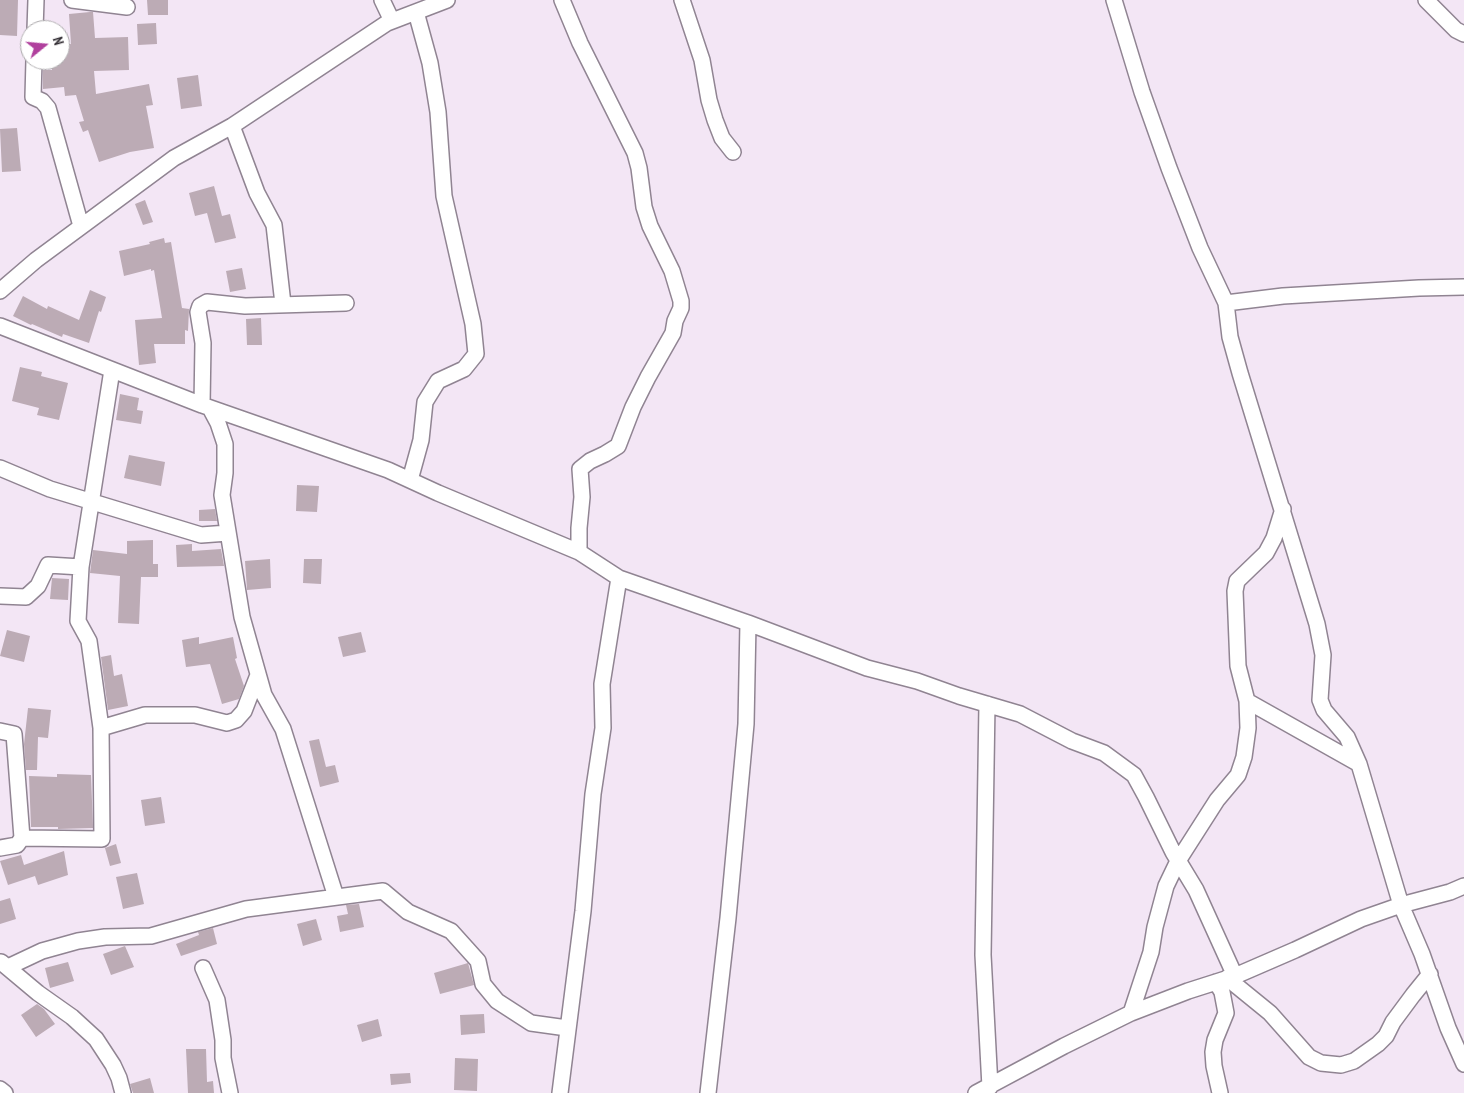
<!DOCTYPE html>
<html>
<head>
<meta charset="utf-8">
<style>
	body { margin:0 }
	#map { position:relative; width:1464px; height:1093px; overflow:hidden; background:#f3e6f5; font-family:"PT Sans Narrow",sans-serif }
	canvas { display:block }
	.north { position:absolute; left:20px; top:20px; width:50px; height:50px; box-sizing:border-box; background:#fff; border:1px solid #aeacae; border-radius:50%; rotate:73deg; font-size:14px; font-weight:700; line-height:20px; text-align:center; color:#342f35 }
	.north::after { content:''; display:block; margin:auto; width:18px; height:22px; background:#b0409d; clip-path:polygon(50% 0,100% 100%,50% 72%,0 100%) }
</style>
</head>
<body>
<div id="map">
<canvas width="1464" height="1093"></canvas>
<div class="north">N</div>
</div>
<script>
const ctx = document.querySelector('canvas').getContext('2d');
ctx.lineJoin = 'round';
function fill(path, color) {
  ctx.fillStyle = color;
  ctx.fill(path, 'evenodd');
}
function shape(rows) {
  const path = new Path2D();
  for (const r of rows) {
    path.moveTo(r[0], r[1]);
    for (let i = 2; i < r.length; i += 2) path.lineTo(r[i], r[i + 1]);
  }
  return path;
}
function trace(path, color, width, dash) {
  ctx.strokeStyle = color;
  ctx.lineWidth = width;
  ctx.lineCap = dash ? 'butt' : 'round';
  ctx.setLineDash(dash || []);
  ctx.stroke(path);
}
const building = shape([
	[0,0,18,0,17,36,0,35],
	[147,0,168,0,168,15,148,15],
	[90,12,93,12,95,38,128,37,129,70,94,71,96,94,149,84,153,105,146,106,154,148,130,152,99,162,88,130,83,132,79,122,84,121,76,95,65,96,64,87,43,89,43,70,52,70,52,60,60,60,60,45,71,44,69,14],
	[156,23,157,44,138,45,137,24],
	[198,75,202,106,181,109,177,78],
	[17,128,21,171,2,172,0,129],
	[214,186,222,216,230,214,236,238,215,243,207,213,195,216,189,193],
	[145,200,153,222,143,225,135,204],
	[164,238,165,243,171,242,182,308,189,309,188,331,185,330,185,344,154,344,156,363,139,365,135,320,162,318,154,270,151,271,151,269,124,276,119,251,150,244,149,242],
	[242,268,246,289,230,292,226,271],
	[90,290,106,297,101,312,99,311,89,343,63,334,62,337,32,324,31,325,13,316,23,296,47,309,48,306,79,320],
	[261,318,262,345,247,345,246,319],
	[20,367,42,372,41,376,68,383,59,420,37,415,39,408,12,401],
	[120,394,139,398,137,410,143,411,141,424,116,420],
	[129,455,165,462,161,486,124,478],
	[297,485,319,486,317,512,296,511],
	[215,509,217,521,199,521,199,510],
	[153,540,153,564,158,564,158,577,141,577,139,624,118,623,120,576,90,573,93,550,127,554,127,541],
	[192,544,192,551,221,549,224,566,177,567,176,545],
	[270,559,271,588,247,590,245,561],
	[304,559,322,559,321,584,303,583],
	[52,578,69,579,68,600,50,599],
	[7,630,30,636,24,662,0,656],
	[361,632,366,652,343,657,338,637],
	[199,637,199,644,233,637,237,658,235,659,244,686,239,699,222,704,210,664,186,667,182,640],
	[111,655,114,676,122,674,128,706,108,710,101,657],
	[28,708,51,710,48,738,38,737,37,770,26,770,24,744],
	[319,739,326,767,335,765,339,782,320,787,309,741],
	[57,774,91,775,93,828,58,829,58,827,31,827,29,776,57,777],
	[161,797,165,823,145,826,141,800],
	[116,844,121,863,110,866,105,848],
	[64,851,68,875,38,885,35,876,8,885,0,861,21,855,24,865],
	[137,873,144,904,123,909,116,877],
	[10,898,16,919,0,924,0,901],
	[359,904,364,927,340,932,337,916,348,914,346,905],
	[316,919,322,940,303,946,297,924],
	[213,928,217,944,181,956,176,944,199,935,198,932],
	[125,946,134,967,111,975,103,954],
	[68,962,74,981,50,988,45,968],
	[468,963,474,985,440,994,434,973],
	[37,1004,44,1009,55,1024,36,1037,21,1015],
	[484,1014,485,1033,461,1035,460,1015],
	[378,1019,382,1036,362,1042,357,1025],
	[186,1049,206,1049,207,1082,213,1081,214,1093,188,1093],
	[455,1058,478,1059,477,1091,454,1090],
	[410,1073,411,1083,391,1085,390,1074],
	[150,1078,154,1093,133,1093,130,1084]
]);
const minor = shape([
	[72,0,127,7],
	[382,0,392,21],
	[562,0,580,43,635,153,639,168,644,207,650,226,672,271,681,301,681,308,675,321,673,333,648,377,633,407,618,446,605,454,590,461,580,469,582,497,579,528,579,552],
	[682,0,702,60,709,100,715,120,722,138,733,152],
	[1114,0,1142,92,1169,168,1200,248,1226,303,1230,337,1240,373,1317,624,1323,655,1320,700,1324,710,1347,737,1359,764,1401,905,1422,954,1448,1028,1464,1064],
	[1426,0,1456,30,1464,34],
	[35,30,36,0],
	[34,60,33,97,42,101,48,108,81,226],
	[232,126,257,193,274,225,283,304],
	[0,291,36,260,174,158,232,126,387,23,447,0],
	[1226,303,1283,296,1419,288,1464,287],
	[0,326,202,405,388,470,438,493,579,552,619,578,748,623,867,668,917,681,959,696,1020,714,1072,741,1104,753,1134,775,1146,797,1173,852,1196,890,1235,976],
	[202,405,203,343,198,312,200,306,207,302,245,306,346,303],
	[210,408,218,423,225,444,225,473,222,495,242,617,264,695,283,729,336,897],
	[0,468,50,489,201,535,228,533],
	[410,480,421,440,425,402,438,381,464,369,476,354,473,324,444,196,438,112,430,63,416,12],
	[0,596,26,597,38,586,48,565,81,567],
	[1247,701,1359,764],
	[987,704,983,955,990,1087],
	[101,728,145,715,195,715,227,723,236,720,244,711,258,675],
	[0,731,14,734,22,838],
	[0,848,17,845,22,838,102,839,101,728,89,641,78,621,81,567,112,370],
	[1,962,38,993,72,1017,96,1039,113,1065,119,1078,123,1093],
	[8,967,42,951,78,941,105,937,151,936,246,909,383,891,408,912,451,931,478,961,483,984,497,1001,531,1023,567,1028],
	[203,968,217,1000,223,1040,223,1058,230,1093],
	[1227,978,1270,1013,1309,1057,1321,1063,1341,1065,1354,1061,1378,1044,1386,1036,1393,1022,1413,995,1430,974],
	[1216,982,1222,992,1226,1013,1215,1040,1213,1052,1214,1066,1220,1093],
	[1131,1013,1151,952,1155,927,1166,886,1178,861,1217,800,1238,775,1244,757,1248,728,1247,701,1238,666,1235,591,1237,581,1266,553,1274,538,1283,509],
	[0,1089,5,1093],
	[560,1093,583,911,593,794,603,728,602,684,619,578],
	[708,1093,728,918,746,724,748,623],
	[976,1093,1064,1046,1131,1013,1188,991,1235,976,1295,950,1361,919,1401,905,1450,892,1464,886]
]);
fill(building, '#bcabb5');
trace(minor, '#908492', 18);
trace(minor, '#fff', 15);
</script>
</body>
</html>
